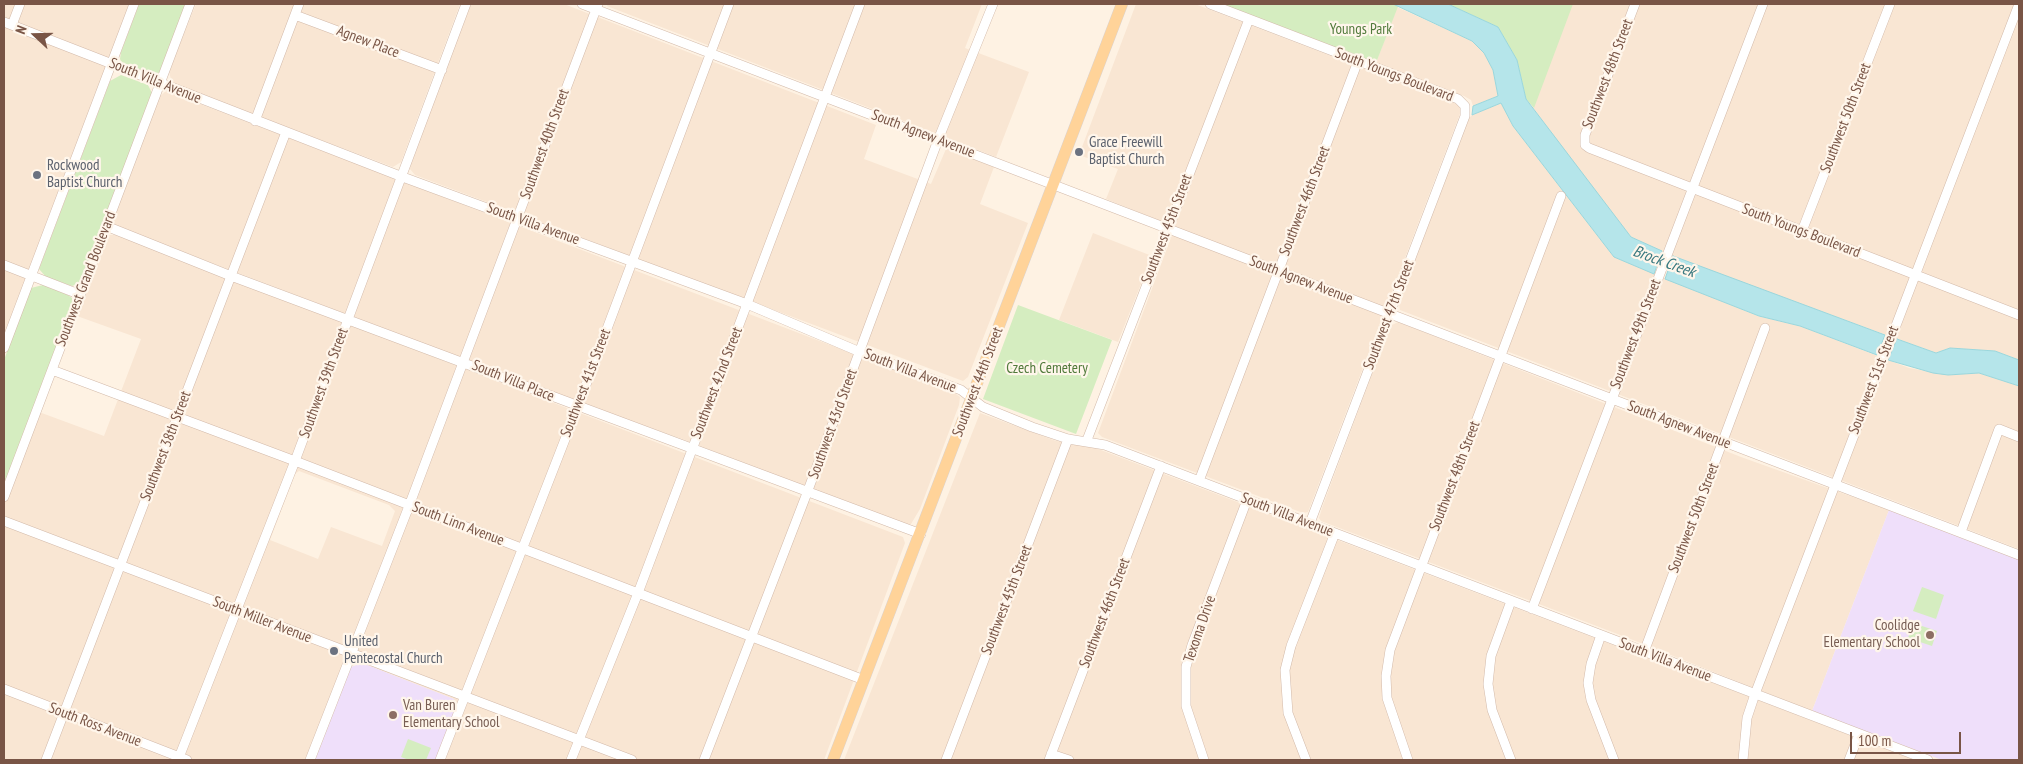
<!DOCTYPE html>
<html>
<head>
<meta charset="utf-8">
<style>
	body { margin:0 }
	#map { position:relative; width:2023px; height:764px; overflow:hidden; background:#fef2e3; font-family:"PT Sans Narrow",sans-serif }
	canvas { display:block }
	.frame { position:absolute; inset:0; border:5px solid #795546; pointer-events:none }
	.north { position:absolute; left:10px; top:10px; width:50px; height:50px; -webkit-text-stroke:4px #fff6eb; paint-order:stroke; rotate:291deg; font-size:14px; font-weight:700; line-height:20px; text-align:center; color:#795546 }
	.north::after { content:''; display:block; margin:auto; width:18px; height:22px; background:#795546; clip-path:polygon(50% 0,100% 100%,50% 72%,0 100%) }
	.scale { position:absolute; left:1850px; top:732px; width:111px; height:22px; box-sizing:border-box; border:2px solid #795546; border-top:0; padding-left:6px; font-size:15px; line-height:18px; white-space:nowrap; color:#795546; -webkit-text-stroke:4px #fff6eb; paint-order:stroke }
</style>
</head>
<body>
<div id="map">
<canvas width="2023" height="764"></canvas>
<div class="frame"></div>
<div class="north">N</div>
<div class="scale">100 m</div>
</div>
<script>
const ctx = document.querySelector('canvas').getContext('2d');
ctx.lineJoin = 'round';
function fill(path, color) {
  ctx.fillStyle = color;
  ctx.fill(path, 'evenodd');
}
function shape(rows) {
  const path = new Path2D();
  for (const r of rows) {
    path.moveTo(r[0], r[1]);
    for (let i = 2; i < r.length; i += 2) path.lineTo(r[i], r[i + 1]);
  }
  return path;
}
function trace(path, color, width, dash) {
  ctx.strokeStyle = color;
  ctx.lineWidth = width;
  ctx.lineCap = dash ? 'butt' : 'round';
  ctx.setLineDash(dash || []);
  ctx.stroke(path);
}
function label(font, color, halo, rows, align = 'center') {
  ctx.font = font + ' "PT Sans Narrow",sans-serif';
  ctx.lineWidth = 4.5;
  ctx.setLineDash([]);
  ctx.textBaseline = 'middle';
  ctx.strokeStyle = halo;
  ctx.fillStyle = color;
  for (const [text, x, y, turn = 0] of rows) {
    ctx.save();
    ctx.translate(x, y);
    ctx.rotate((+turn || 0) * Math.PI / 180);
    ctx.textAlign = isNaN(turn) ? turn : align;
    if (halo) ctx.strokeText(text, 0, 0);
    ctx.fillText(text, 0, 0);
    ctx.restore();
  }
}
const residential = shape([
	[4,4,130,4,4,336],
	[196,4,460,4,401,162,393,167,172,84,169,71],
	[471,4,564,4,876,125,864,159,931,184,946,149,994,167,980,204,1028,223,968,377,963,381,415,175,410,169,411,162],
	[608,4,982,4,965,48,1029,72,996,157,607,6],
	[1136,4,1195,4,1459,105,1461,111,1308,512,1303,513,1102,437,1098,433,1175,227,1106,199,1118,169,1079,155],
	[1572,4,2019,4,2019,360,1995,351,1950,348,1936,353,1685,262,1631,237,1577,169,1532,106],
	[1397,7,1472,41,1484,53,1493,70,1498,96,1473,106,1471,100,1464,96,1376,63],
	[166,91,953,392,960,397,959,405,920,509,911,524,906,526,685,440,566,398,115,226,112,223,158,98],
	[1501,103,1513,126,1614,257,1758,316,1800,326,1909,368,1948,375,1979,373,2019,386,2019,549,1400,310,1399,302,1469,118,1472,115],
	[1093,233,1152,256,1118,342,1059,320],
	[107,235,116,235,903,537,905,543,824,760,437,760,454,699,359,662,351,667,315,760,4,760,4,505,39,412,104,436,141,339,77,316],
	[299,471,389,505,395,511,382,546,331,527,318,559,270,540,295,474],
	[1398,322,1741,457,1889,510,1812,711,1628,638,1321,521,1319,518,1322,508,1390,326],
	[980,413,1056,441,1093,447,1915,760,844,760]
]);
const education = shape([
	[1889,510,2019,559,2019,760,1942,760,1812,711],
	[362,663,454,699,457,705,437,760,315,760,351,667]
]);
const green = shape([
	[139,4,186,4,161,71,156,75,122,63,120,59,121,52],
	[1222,4,1399,4,1376,63],
	[1448,4,1573,4,1534,108,1526,99,1517,60,1498,27],
	[121,75,148,85,153,95,80,283,72,286,46,277,39,269,110,81],
	[43,285,68,295,72,298,72,306,4,485,4,360,31,288],
	[1018,305,1112,340,1076,434,983,399],
	[1922,587,1944,595,1936,619,1913,611],
	[1913,623,1937,631,1932,646,1908,638],
	[408,739,431,748,426,760,409,760,401,757]
]);
const water = shape([
	[1393,4,1448,4,1498,27,1517,60,1526,99,1631,237,1662,251,1654,274,1614,257,1513,126,1501,103,1472,115,1473,106,1498,96,1493,70,1484,53,1472,41,1393,4],
	[1673,256,1885,335,1877,355,1800,326,1759,316,1665,279,1673,256],
	[1897,339,1936,353,1950,348,1995,351,2019,360,2019,386,1979,373,1948,375,1933,373,1888,360,1897,339]
]);
const minor = shape([
	[582,4,2019,555],
	[1210,4,1458,99,1465,106,1465,116,1310,523],
	[1635,4,1585,135,1585,145,1589,148,2019,315],
	[295,15,442,70],
	[4,22,400,176,747,304,860,352,961,390,983,407,1032,427,1068,439,1105,445,1928,760],
	[12,25,20,4],
	[255,121,299,4],
	[106,226,231,276,921,534],
	[1802,231,1890,4],
	[4,265,81,295],
	[4,348,134,4],
	[52,370,295,461,864,680],
	[1087,440,1249,19],
	[1199,481,1358,61],
	[4,497,190,4],
	[4,521,632,760],
	[1961,532,1999,429,2019,437],
	[1511,601,1491,656,1488,684,1492,710,1511,760],
	[1532,609,1763,4],
	[1601,635,1591,664,1588,683,1591,700,1614,760],
	[1644,652,1765,328],
	[4,689,187,760],
	[1051,754,1069,760],
	[46,760,286,132],
	[178,760,295,461,466,4],
	[310,760,409,506,598,4],
	[440,760,578,406,729,4],
	[571,760,638,593,860,4],
	[704,760,807,493,938,140,993,4],
	[946,760,1068,439],
	[1049,760,1161,466],
	[1204,760,1186,706,1186,667,1192,645,1247,500],
	[1306,760,1288,713,1285,670,1291,646,1335,533],
	[1408,760,1387,698,1386,676,1390,650,1561,196],
	[1743,760,1747,718,1755,694,2019,4],
	[1849,760,1859,734]
]);
const major = shape([
	[833,760,1122,4]
]);
const markers = [
	[1079,152,5,"#6b7280"],
	[37,175,5,"#6b7280"],
	[1930,635,5,"#8d6e63"],
	[334,651,5,"#6b7280"],
	[393,715,5,"#8d6e63"]
];
const parkNames = [
	["Youngs Park",1361,30],
	["Czech Cemetery",1047,369]
];
const streetNames = [
	["Agnew Place",368,42,21],
	["Southwest 48th Street",1608,74,-69],
	["South Youngs Boulevard",1394,75,21],
	["South Villa Avenue",155,81,22],
	["Southwest 50th Street",1846,118,-69],
	["South Agnew Avenue",923,134,21],
	["Southwest 40th Street",545,144,-70],
	["Southwest 46th Street",1305,201,-69],
	["South Villa Avenue",533,224,20],
	["Southwest 45th Street",1167,229,-69],
	["South Youngs Boulevard",1801,231,21],
	["Southwest Grand Boulevard",86,279,-69],
	["South Agnew Avenue",1301,280,21],
	["Southwest 47th Street",1389,315,-69],
	["Southwest 49th Street",1636,334,-69],
	["South Villa Avenue",910,371,21],
	["Southwest 51st Street",1874,380,-69],
	["South Villa Place",513,381,22],
	["Southwest 44th Street",978,382,-69],
	["Southwest 39th Street",324,383,-70],
	["Southwest 41st Street",586,383,-69],
	["Southwest 42nd Street",717,383,-69],
	["Southwest 43rd Street",833,424,-70],
	["South Agnew Avenue",1679,425,21],
	["Southwest 38th Street",166,446,-69],
	["Southwest 48th Street",1455,476,-69],
	["South Villa Avenue",1287,515,21],
	["Southwest 50th Street",1694,518,-69],
	["South Linn Avenue",458,524,21],
	["Southwest 45th Street",1007,600,-69],
	["Southwest 46th Street",1105,613,-69],
	["South Miller Avenue",262,620,21],
	["Texoma Drive",1200,629,-71],
	["South Villa Avenue",1665,660,21],
	["South Ross Avenue",95,725,21]
];
const worshipNames = [
	["Grace Freewill",1089,143],
	["Baptist Church",1089,160],
	["Rockwood",47,166],
	["Baptist Church",47,183],
	["United",344,642],
	["Pentecostal Church",344,659]
];
const educationNames = [
	["Coolidge",1920,626],
	["Elementary School",1920,643],
	["Van Buren",403,706,"left"],
	["Elementary School",403,723,"left"]
];
const waterNames = [
	["Brock Creek",1664,262,20]
];
fill(residential, '#f9e6d3');
fill(education, '#efdffa');
fill(green, '#d5edc0');
fill(water, '#b5e5ea');
trace(water, '#9ad6dc', 1);
trace(minor, '#d3baaa', 10);
trace(major, '#dcd3cf', 12);
trace(minor, '#fff', 9);
trace(major, '#ffd399', 11);
for (const [x, y, r, color] of markers) {
  const dot = new Path2D();
  dot.arc(x, y, r, 0, 2 * Math.PI);
  ctx.fillStyle = color;
  ctx.fill(dot);
  trace(dot, '#fff6eb', 2);
}
label('15px', '#517a3b', '#fff6eb', parkNames);
label('15px', '#795546', '#fff6eb', streetNames);
label('15px', '#5b616d', '#fff6eb', worshipNames, 'left');
label('15px', '#785e54', '#fff6eb', educationNames, 'right');
label('italic 16px', '#38787f', '#fff6eb', waterNames);
</script>
</body>
</html>
